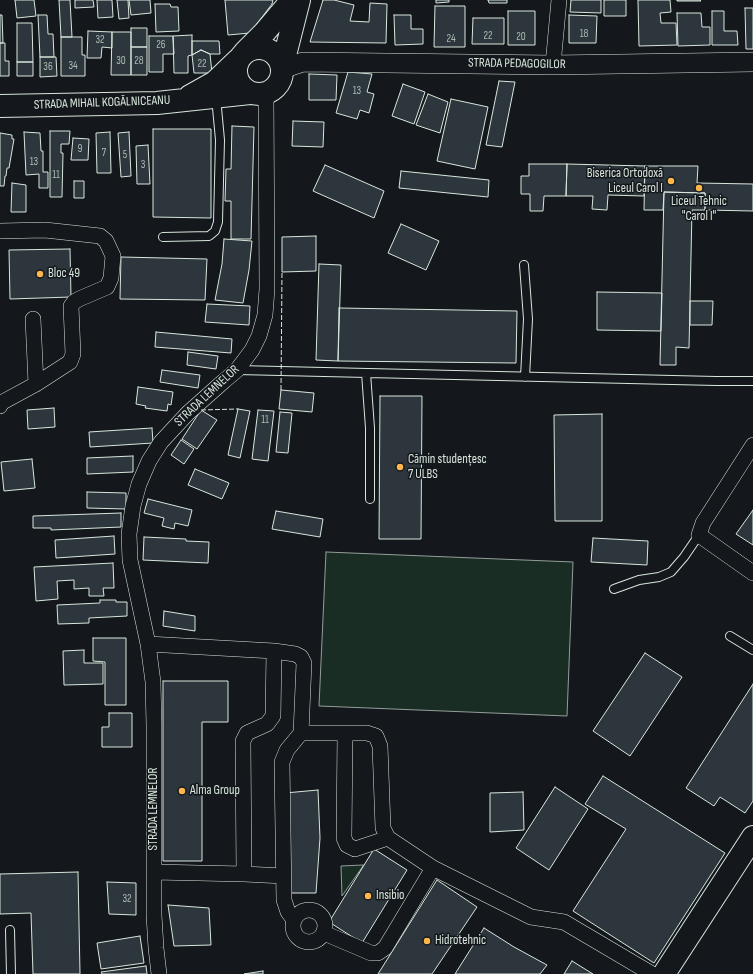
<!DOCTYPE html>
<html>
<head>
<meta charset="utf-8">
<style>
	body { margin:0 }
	canvas { display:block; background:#14181c }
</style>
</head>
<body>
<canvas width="753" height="974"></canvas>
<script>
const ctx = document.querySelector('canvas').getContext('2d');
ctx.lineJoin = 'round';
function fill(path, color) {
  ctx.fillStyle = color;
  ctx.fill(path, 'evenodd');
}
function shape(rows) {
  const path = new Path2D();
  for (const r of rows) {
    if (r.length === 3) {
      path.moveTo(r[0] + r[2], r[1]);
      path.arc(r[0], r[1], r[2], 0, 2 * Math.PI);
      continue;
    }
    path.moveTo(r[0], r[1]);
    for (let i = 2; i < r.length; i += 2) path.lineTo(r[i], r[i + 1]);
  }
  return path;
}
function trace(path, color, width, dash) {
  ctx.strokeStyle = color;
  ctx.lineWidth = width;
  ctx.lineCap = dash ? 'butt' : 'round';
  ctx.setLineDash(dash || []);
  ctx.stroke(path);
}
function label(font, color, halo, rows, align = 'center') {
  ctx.font = font + ' "Sofia Sans Condensed",sans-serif';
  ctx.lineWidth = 3;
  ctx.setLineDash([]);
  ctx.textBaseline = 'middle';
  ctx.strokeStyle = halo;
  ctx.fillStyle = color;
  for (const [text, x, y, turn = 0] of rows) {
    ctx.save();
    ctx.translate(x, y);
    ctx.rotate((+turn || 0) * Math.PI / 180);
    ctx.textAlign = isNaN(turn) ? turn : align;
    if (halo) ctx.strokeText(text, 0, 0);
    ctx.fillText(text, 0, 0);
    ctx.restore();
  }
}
const green = shape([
	[326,552,573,562,567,716,319,706,326,552],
	[363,865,363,866,342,896,341,866,363,865]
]);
const building = shape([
	[15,0,34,0,36,16,17,18,15,0],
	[59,0,70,0,72,37,61,37,59,0],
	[75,0,93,0,94,7,75,8,75,0],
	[97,0,112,0,113,17,98,18,97,0],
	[117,0,128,0,129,18,119,19,117,0],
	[129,0,150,0,151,13,131,15,129,0],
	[225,0,273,0,272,4,250,33,228,35,225,0],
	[323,0,334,0,354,5,350,21,369,22,370,3,387,4,386,43,310,42,323,0],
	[436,0,449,0,449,2,436,3,436,0],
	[488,0,507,0,507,3,489,3,488,0],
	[571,0,601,0,601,13,570,12,571,0],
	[604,0,626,0,626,16,604,16,604,0],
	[638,0,670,0,671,12,660,13,661,23,676,23,677,45,639,46,638,0],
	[677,0,700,0,701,1,677,1,677,0],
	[155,4,170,4,171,7,178,7,179,31,156,32,155,4],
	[435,6,465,6,465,47,434,47,435,6],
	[745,8,753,8,753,49,746,49,745,8],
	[508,11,535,11,535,45,508,45,508,11],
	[712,11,724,11,724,31,737,31,738,45,712,45,712,11],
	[677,13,701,13,702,27,710,27,710,45,678,46,677,13],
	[0,15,2,15,3,43,0,43,0,15],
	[38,15,47,15,48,34,53,34,54,57,40,57,38,15],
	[394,15,411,15,411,29,423,29,423,44,395,45,394,15],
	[569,15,597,16,596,43,569,43,569,15],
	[473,18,504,18,504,44,472,44,473,18],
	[17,23,32,23,33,62,17,62,17,23],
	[131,28,147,28,147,47,131,47,131,28],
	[88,31,112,32,112,48,102,47,101,58,87,58,88,31],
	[112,32,131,32,131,75,111,75,112,32],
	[192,35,192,55,188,56,188,73,174,73,173,36,192,35],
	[149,36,173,36,174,54,163,54,163,72,149,72,149,36],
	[61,37,82,37,82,55,85,55,85,76,61,76,61,37],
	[192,41,219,41,220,54,210,54,201,50,192,55,192,41],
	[0,43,5,43,5,61,9,61,9,76,0,76,0,43],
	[131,47,147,47,147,75,131,75,131,47],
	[201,50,210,54,212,73,194,73,192,55,201,50],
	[40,57,56,57,57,76,40,77,40,57],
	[17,62,33,62,33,76,17,76,17,62],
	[348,72,372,74,367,92,374,94,369,113,360,110,357,119,336,113,348,72],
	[309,74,337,75,336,100,309,100,309,74],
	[499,81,515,82,502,147,486,145,499,81],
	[403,84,425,92,414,124,392,116,403,84],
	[428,94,448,102,440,133,416,125,428,94],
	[451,99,488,107,475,169,437,161,451,99],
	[293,121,324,122,323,147,292,146,293,121],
	[232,126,254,127,251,239,231,239,231,201,225,201,226,169,231,169,232,126],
	[153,129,211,129,211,218,153,217,153,129],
	[50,131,70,131,69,144,61,144,61,153,63,153,62,197,50,197,50,131],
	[24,132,40,133,41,151,43,151,43,172,48,172,48,188,39,188,39,174,26,175,24,132],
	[110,132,111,173,97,173,96,133,110,132],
	[129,132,131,176,121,177,118,133,129,132],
	[0,133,12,135,12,139,14,139,9,168,7,168,6,176,5,176,4,186,0,186,0,133],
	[73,138,89,139,88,160,71,160,73,138],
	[148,145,150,184,137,184,136,146,148,145],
	[529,164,567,164,566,196,544,196,543,211,530,211,530,194,521,194,521,176,529,176,529,164],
	[567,164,645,166,644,196,608,195,607,210,592,209,593,196,566,196,567,164],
	[325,165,384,191,374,218,313,191,325,165],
	[645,166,698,166,697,183,753,184,753,211,705,210,705,193,664,192,663,210,644,210,645,166],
	[401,171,489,180,488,197,399,188,401,171],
	[74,181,84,181,84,198,74,198,74,181],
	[12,183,26,185,26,212,11,212,12,183],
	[664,192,705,193,705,210,692,210,689,348,676,347,676,365,660,365,664,192],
	[401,224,439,241,426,270,388,253,401,224],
	[316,236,316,271,282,272,282,237,316,236],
	[224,239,252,241,249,270,243,303,215,300,222,264,224,239],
	[70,249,71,297,10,299,9,250,70,249],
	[121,257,207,259,205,300,120,299,121,257],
	[319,264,341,265,338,361,316,360,319,264],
	[597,292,662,293,661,331,597,330,597,292],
	[690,301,713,301,712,325,690,325,690,301],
	[207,304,250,306,249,325,205,322,207,304],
	[339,308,517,311,516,363,338,361,339,308],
	[156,332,232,339,231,353,155,347,156,332],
	[188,352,218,356,216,369,187,365,188,352],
	[162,370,200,375,198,388,160,382,162,370],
	[138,387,173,392,171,405,168,404,167,411,145,408,146,406,136,404,138,387],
	[281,390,314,393,312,412,279,409,281,390],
	[380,396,422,396,421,539,379,539,380,396],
	[54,408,55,427,28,429,27,410,54,408],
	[238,409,250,411,240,458,228,455,238,409],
	[201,410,217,420,197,449,182,439,201,410],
	[258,410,274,411,268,461,252,459,258,410],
	[280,412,292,413,288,453,276,452,280,412],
	[602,414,602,521,555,521,554,415,602,414],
	[152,428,153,443,90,447,89,432,152,428],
	[181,440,194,449,184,464,171,455,181,440],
	[133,456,133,472,87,474,87,458,133,456],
	[32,459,35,488,4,491,1,462,32,459],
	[195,469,229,483,222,499,188,485,195,469],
	[87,492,126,493,126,509,87,508,87,492],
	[148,499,192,510,188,526,175,523,174,529,162,526,164,518,144,513,148,499],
	[753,510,753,545,736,534,753,510],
	[276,511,323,519,320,537,272,529,276,511],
	[121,513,121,527,51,530,51,528,33,528,33,516,121,513],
	[114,536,115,554,56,558,55,540,114,536],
	[144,537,186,539,186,541,209,542,208,563,143,560,144,537],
	[593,538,648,541,647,565,591,562,593,538],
	[113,563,114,588,103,588,104,596,89,596,89,588,74,589,74,580,57,581,58,599,36,601,34,567,113,563],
	[100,600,116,600,116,602,127,602,127,616,89,618,89,623,58,624,57,605,100,603,100,600],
	[164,611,195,616,195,631,163,626,164,611],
	[93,638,126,638,126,705,105,705,105,662,93,661,93,638],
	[84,650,84,663,103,663,103,684,64,685,63,651,84,650],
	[645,653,682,677,630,756,593,731,645,653],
	[163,681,228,681,228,722,202,722,202,861,163,861,163,681],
	[753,684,753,801,745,813,720,797,714,806,686,788,753,684],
	[109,713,132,713,132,747,102,747,102,727,109,727,109,713],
	[603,776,725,853,654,963,573,911,626,829,585,804,603,776],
	[555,787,588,809,549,870,516,848,555,787],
	[318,790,320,838,316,893,288,893,285,793,318,790],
	[523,792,524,830,490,832,490,793,523,792],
	[374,849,407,870,362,943,329,922,374,849],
	[78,872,80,974,33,974,31,913,0,914,0,874,78,872],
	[437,880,477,907,432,974,378,974,437,880],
	[107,882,136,883,136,915,109,914,107,882],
	[168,905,209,908,211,945,174,946,168,905],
	[484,928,514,947,547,965,540,974,455,974,484,928],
	[140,936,144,963,101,969,97,943,140,936],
	[572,961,593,974,564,974,572,961],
	[146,966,147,974,102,974,101,972,146,966],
	[263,971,263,974,244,974,263,971]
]);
const service = shape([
	[163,237,209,236,215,231,218,222,220,140,216,97],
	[524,265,528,319,525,377],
	[237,370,716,381,753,381],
	[366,373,370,428,370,499],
	[614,589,639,580,659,577,671,572,684,557,699,535],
	[730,636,753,650],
	[10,930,11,974]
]);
const minor = shape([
	[553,65,559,0],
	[0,231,45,230,100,236,106,241,113,256,111,278,107,287,79,299,74,302,71,306,73,354,70,362,36,384,1,403,0,406],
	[33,319,36,384],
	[753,445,703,523,699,535,753,573],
	[148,644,274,651,295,654,301,657,304,663,301,733,287,750,282,762,284,900,288,912,294,920],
	[301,733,367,733,376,736,380,746,383,828,388,838,433,868,531,917,564,922,652,974],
	[345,734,344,838,347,845,355,849,388,838],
	[154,872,244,874,284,876],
	[244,874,243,741,247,733,267,724,273,716,274,651],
	[309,926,16],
	[324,933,371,953,378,953,385,948,433,868],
	[159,974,156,948,154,915,154,725,153,682,148,644,130,560,129,534,133,506,139,484,149,461,161,442,188,413,224,381,237,370,252,350,259,336,265,315,267,289,266,94]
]);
const tertiary = shape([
	[282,69,303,62,553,65,753,62]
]);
const secondary = shape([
	[259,71,23],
	[245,52,264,33,292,0],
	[282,67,299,0],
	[190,96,215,82,238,60],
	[0,106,157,103,250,93]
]);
const primary = shape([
	[664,974,753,837]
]);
const fence = shape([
	[281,390,282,272],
	[201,410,238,409]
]);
const markers = [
	[671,181,4,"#ffb74d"],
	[699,188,4,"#ffb74d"],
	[40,274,4,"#ffb74d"],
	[400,467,4,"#ffb74d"],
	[182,791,4,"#ffb74d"],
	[368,896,4,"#ffb74d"],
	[427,941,4,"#ffb74d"]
];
const numberNames = [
	["18",584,34],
	["22",488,36],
	["20",521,37],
	["24",451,39],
	["32",100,40],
	["26",161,45],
	["30",121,61],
	["28",139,61],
	["22",202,64],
	["34",73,66],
	["36",48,67],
	["13",357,91],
	["9",80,149],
	["7",104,153],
	["5",125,155],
	["13",34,162],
	["3",143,165],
	["11",56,175],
	["11",265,420],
	["32",127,899]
];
const streetNames = [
	["STRADA PEDAGOGILOR",517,64,1],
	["STRADA MIHAIL KOGĂLNICEANU",102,103,-2],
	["STRADA LEMNELOR",207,396,-43],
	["STRADA LEMNELOR",154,809,-90]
];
const poiNames = [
	["Biserica Ortodoxă",663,174,"right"],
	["Liceul Carol I",663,189,"right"],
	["Liceul Tehnic",699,202,"center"],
	["\"Carol I\"",699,217,"center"],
	["Bloc 49",48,274],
	["Cămin studențesc",408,460],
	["7 ULBS",408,475],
	["Alma Group",190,791],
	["Insibio",376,896],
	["Hidrotehnic",435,941]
];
fill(green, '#1a2d24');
trace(green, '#939e99', 1);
fill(building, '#2c363c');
trace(building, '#d8e6dc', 1);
trace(service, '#d8e6dc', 10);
trace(minor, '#d8e6dc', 16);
trace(tertiary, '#d8e6dc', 20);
trace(secondary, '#d8e6dc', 24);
trace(primary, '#d8e6dc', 24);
trace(service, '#14181c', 8);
trace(minor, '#14181c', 15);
trace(tertiary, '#14181c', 19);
trace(secondary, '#14181c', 22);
trace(primary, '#14181c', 22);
trace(fence, '#d8e6dc', 1, [5, 2]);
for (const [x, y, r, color] of markers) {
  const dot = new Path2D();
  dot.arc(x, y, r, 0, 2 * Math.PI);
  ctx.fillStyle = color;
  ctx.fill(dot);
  trace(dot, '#14181c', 1.5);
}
label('11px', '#adbab4', null, numberNames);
label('13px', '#d8e6dc', '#14181c', streetNames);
label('13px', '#d8e6dc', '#14181c', poiNames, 'left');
</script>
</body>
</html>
